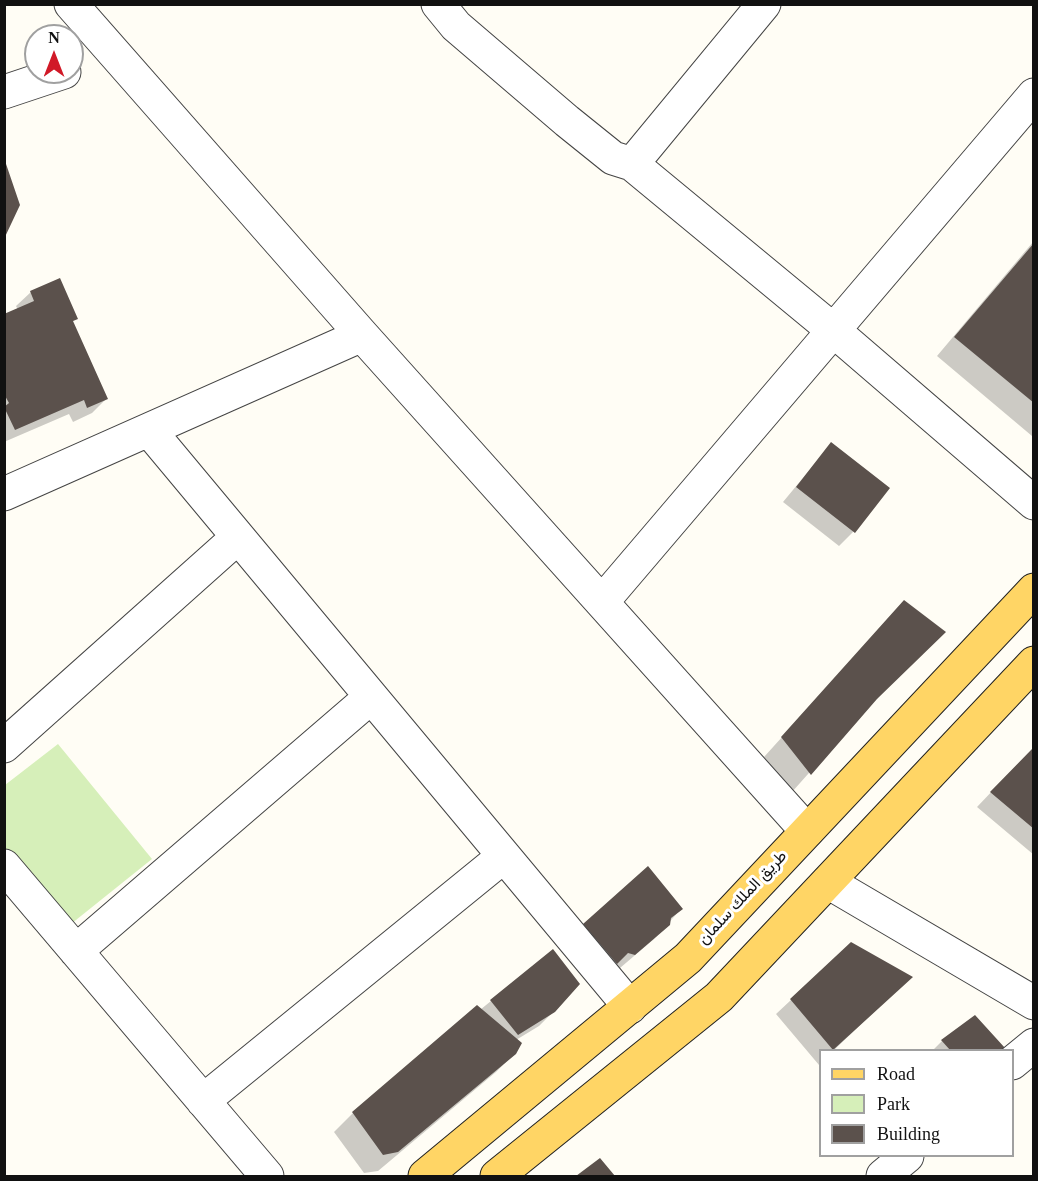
<!DOCTYPE html>
<html>
<head>
<meta charset="utf-8">
<style>
	body { margin:0 }
	#map { position:relative; width:1038px; height:1181px; overflow:hidden; background:#fffdf5; font-family:Georgia,serif }
	canvas { display:block }
	.frame { position:absolute; inset:0; border:6px solid #111; pointer-events:none }
	.legend { position:absolute; left:819px; top:1049px; width:195px; height:108px; box-sizing:border-box; background:#fff; border:2px solid #a0a0a0; margin:0; padding:8px 10px; list-style:none; font-size:18px; color:#111 }
	.legend li { display:flex; align-items:center; gap:12px; height:30px }
	.legend b { width:30px; border:2px solid #a0a0a0 }
	.north { position:absolute; left:24px; top:24px; width:60px; height:60px; box-sizing:border-box; background:#fff; border:2px solid #a0a0a0; border-radius:50%; rotate:0deg; font-size:16px; font-weight:700; line-height:24px; text-align:center; color:#111 }
	.north::after { content:''; display:block; margin:auto; width:21px; height:27px; background:#d11927; clip-path:polygon(50% 0,100% 100%,50% 72%,0 100%) }
</style>
</head>
<body>
<div id="map">
<canvas width="1038" height="1181"></canvas>
<div class="frame"></div>
<ul class="legend">
<li><b style="height:8px;background:#ffd565"></b>Road</li>
<li><b style="height:16px;background:#d6efb9"></b>Park</li>
<li><b style="height:16px;background:#5b514c"></b>Building</li>
</ul>
<div class="north">N</div>
</div>
<script>
const ctx = document.querySelector('canvas').getContext('2d');
ctx.lineJoin = 'round';
function fill(path, color) {
  ctx.fillStyle = color;
  ctx.fill(path, 'evenodd');
}
function shape(rows) {
  const path = new Path2D();
  for (const r of rows) {
    path.moveTo(r[0], r[1]);
    for (let i = 2; i < r.length; i += 2) path.lineTo(r[i], r[i + 1]);
  }
  return path;
}
function trace(path, color, width, dash) {
  ctx.strokeStyle = color;
  ctx.lineWidth = width;
  ctx.lineCap = dash ? 'butt' : 'round';
  ctx.setLineDash(dash || []);
  ctx.stroke(path);
}
function label(font, color, halo, rows, align = 'center') {
  ctx.font = font + ' Georgia,Vazirmatn,serif';
  ctx.lineWidth = 6;
  ctx.setLineDash([]);
  ctx.textBaseline = 'middle';
  ctx.strokeStyle = halo;
  ctx.fillStyle = color;
  for (const [text, x, y, turn = 0] of rows) {
    ctx.save();
    ctx.translate(x, y);
    ctx.rotate((+turn || 0) * Math.PI / 180);
    ctx.textAlign = isNaN(turn) ? turn : align;
    if (halo) ctx.strokeText(text, 0, 0);
    ctx.fillText(text, 0, 0);
    ctx.restore();
  }
}
const green = shape([
	[58,744,152,859,66,928,5,855,5,785]
]);
const shadow = shape([
	[1033,242,1034,434,1032,436,937,356],
	[31,292,76,318,72,322,106,399,92,413,73,422,69,414,4,442,4,316,18,310,16,306],
	[831,444,853,532,839,546,783,502],
	[904,602,873,701,792,792,764,757],
	[1034,747,1034,855,977,807],
	[648,868,681,909,654,939,620,968,612,967,570,940],
	[851,944,896,991,834,1050,820,1050,819,1065,776,1014],
	[491,1001,554,1011,539,1026,516,1040,515,1053,496,1072,378,1171,364,1173,334,1132,353,1113],
	[942,1041,1003,1048,1000,1050,933,1050]
]);
const building = shape([
	[4,158,20,205,4,239],
	[1034,243,1034,403,954,337],
	[60,278,78,319,73,321,108,399,87,408,84,400,15,430,4,407,9,403,4,394,4,314,34,301,30,291],
	[831,442,890,488,855,533,796,487],
	[904,600,946,632,877,699,811,775,781,737],
	[1034,747,1034,829,990,792],
	[648,866,683,909,671,918,670,925,635,955,628,953,617,964,583,924],
	[851,942,913,977,833,1050,790,999],
	[553,949,580,984,555,1012,518,1035,490,1000],
	[477,1005,522,1043,516,1054,398,1152,383,1155,352,1112],
	[975,1015,1005,1048,1001,1050,950,1050,941,1040],
	[600,1158,615,1176,576,1176]
]);
const minor = shape([
	[71,4,362,335,807,831],
	[438,4,456,26,567,121,613,158,632,164],
	[764,4,632,164,833,330,1034,503],
	[4,92,64,72],
	[149,430,630,1007],
	[4,494,362,335],
	[602,602,1034,95],
	[4,746,238,537],
	[4,866,267,1176],
	[828,882,1034,1003],
	[76,951,371,697],
	[1012,1063,1034,1045],
	[203,1101,504,856],
	[883,1176,907,1156]
]);
const major = shape([
	[425,1176,688,958,1034,590],
	[497,1176,719,997,1034,663]
]);
const streetNames = [
	["طريق الملك سلمان",744,899,-47]
];
fill(green, '#d6efb9');
fill(shadow, '#0003');
fill(building, '#5b514c');
trace(minor, '#444', 35);
trace(major, '#222', 35);
trace(minor, '#fff', 33);
trace(major, '#ffd565', 33);
label('16px', '#111', '#fff', streetNames);
</script>
</body>
</html>
